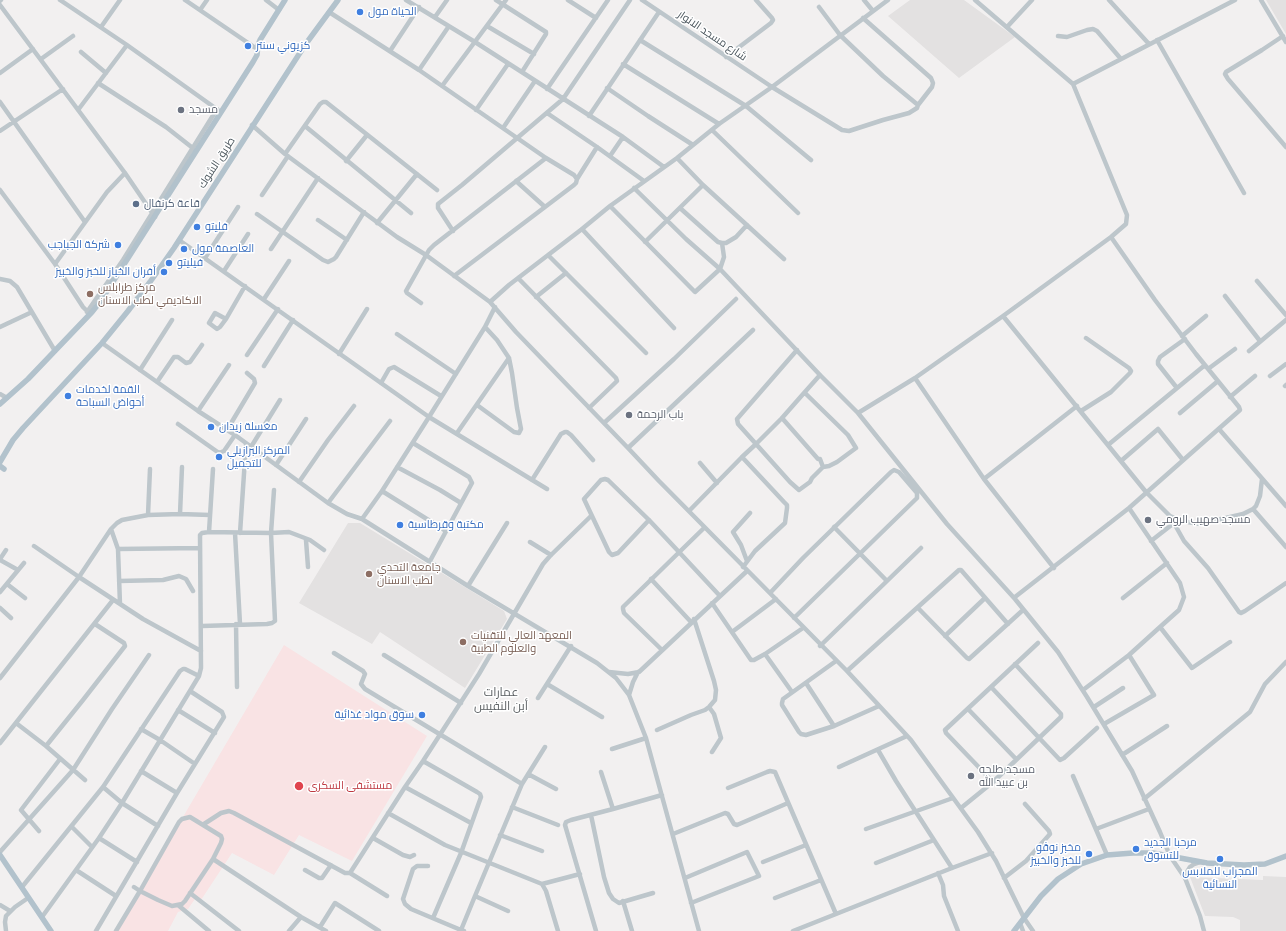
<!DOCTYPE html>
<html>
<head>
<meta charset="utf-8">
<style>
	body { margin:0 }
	canvas { display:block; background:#f2f0f0 }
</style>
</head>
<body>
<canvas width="1286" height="931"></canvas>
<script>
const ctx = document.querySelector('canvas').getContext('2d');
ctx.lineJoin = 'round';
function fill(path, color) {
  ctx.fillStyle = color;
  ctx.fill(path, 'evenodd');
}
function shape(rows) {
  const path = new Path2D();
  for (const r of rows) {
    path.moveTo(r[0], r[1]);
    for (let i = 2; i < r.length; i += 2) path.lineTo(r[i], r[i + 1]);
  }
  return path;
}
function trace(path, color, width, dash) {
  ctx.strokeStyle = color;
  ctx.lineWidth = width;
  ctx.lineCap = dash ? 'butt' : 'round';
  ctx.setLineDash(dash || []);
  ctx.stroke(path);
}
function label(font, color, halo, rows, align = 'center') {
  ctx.font = font + ' "Archivo Narrow",Cairo,sans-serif';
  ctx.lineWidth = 3;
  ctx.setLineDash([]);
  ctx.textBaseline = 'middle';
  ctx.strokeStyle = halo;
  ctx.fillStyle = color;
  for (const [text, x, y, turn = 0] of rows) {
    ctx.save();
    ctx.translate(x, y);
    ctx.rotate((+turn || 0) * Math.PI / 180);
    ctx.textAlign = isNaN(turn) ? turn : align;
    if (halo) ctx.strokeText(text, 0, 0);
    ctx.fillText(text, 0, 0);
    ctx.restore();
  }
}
const education = shape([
	[910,0,964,0,1015,37,959,78,888,16],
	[1266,0,1286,0,1286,34],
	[348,523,360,523,504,611,507,619,465,688,380,632,372,644,299,603],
	[1263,876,1286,877,1286,931,1240,931,1240,920,1233,917,1205,916,1190,877,1263,880]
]);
const medical = shape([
	[284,645,427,736,352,861,299,835,274,875,232,853,201,900,197,896,188,909,178,912,168,931,116,931]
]);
const minor = shape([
	[60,0,127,45,218,110],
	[185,0,257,49],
	[266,0,279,10],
	[406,0,475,42,623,137,664,167],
	[496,0,546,32,546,34,522,72],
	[568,0,596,18],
	[642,0,772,87,842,130,849,131,883,120,909,113,917,108,918,105,883,76,840,35,819,7],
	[864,0,873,11],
	[1109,0,1149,44],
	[1261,0,1286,42],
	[0,1,1,0],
	[0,5,125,173,155,217],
	[200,10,207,0],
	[329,12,419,70,546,158,574,175,577,179],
	[435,17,447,0],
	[863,18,931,78,933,83,932,87,918,105],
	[487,26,534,54],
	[101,27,120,0],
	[1007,27,1032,0],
	[1058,36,1067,37,1087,30,1093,29,1097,31,1121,59],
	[1283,36,1262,50,1226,72,1225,74,1228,79,1286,147],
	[640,40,746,106,811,160],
	[1157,40,1244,193],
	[390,51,419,7],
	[81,52,106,73],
	[726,57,771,23,773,20,772,18,756,0],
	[41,59,73,36],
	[623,64,719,124],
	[419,70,449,26],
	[0,73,33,49],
	[98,83,166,127,194,149],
	[1073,84,1235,0],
	[442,86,506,0],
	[607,88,648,116,693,145],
	[547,89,608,0],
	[0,102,85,222],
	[78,110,127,45],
	[476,110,508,64],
	[547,113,597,147,644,181],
	[589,116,659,12],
	[252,125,285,154,397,237,426,255,490,302,516,332,628,448,659,481,847,671,911,740,978,832,996,861,1024,918,1033,931],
	[305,126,411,213],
	[503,128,535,81],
	[712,130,798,213],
	[0,131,63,89],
	[285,154,320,104,323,102,326,102,437,190],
	[610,156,623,137],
	[677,158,703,185,784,259],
	[346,161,367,135],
	[516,181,545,207],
	[634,188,686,239,720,269,820,375,858,413,947,524,1015,599,1058,652,1087,697,1132,771,1160,832,1170,856,1185,878,1200,916,1204,931],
	[0,190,55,264,83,307,89,313],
	[262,195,288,156],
	[610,206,695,292,720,269,724,257,722,243],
	[680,208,718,242,722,243,726,243,736,237,747,225],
	[257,214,323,260,328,262,334,259,336,257,364,212],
	[318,220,347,240],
	[377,223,417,174],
	[582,229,674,328],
	[453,231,440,211,438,208,438,204,462,185,563,99,630,0],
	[179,240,429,417,547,489],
	[645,242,703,185],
	[271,249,318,178],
	[548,255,646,353],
	[205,258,238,207],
	[55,264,107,192,125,173],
	[224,271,248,234],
	[454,276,574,185,576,183,577,179,597,147],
	[518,278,616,378,617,381,615,383,589,408],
	[0,279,10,281,17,287,55,351],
	[1257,281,1286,315],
	[1225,296,1260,341],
	[536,297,566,273],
	[264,299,289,261],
	[490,302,509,285,582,229,610,206,677,158,719,124,772,87,888,0],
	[421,303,407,293,406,291,429,250,434,245,546,158],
	[87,312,123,260,217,109],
	[1003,316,1146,492,1170,516,1184,541,1208,568,1239,612,1241,613,1245,611,1286,583],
	[226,319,215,313,209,323,217,329,220,327,226,319,245,286],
	[0,327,32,312],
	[397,334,456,374],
	[1182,336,1206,316],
	[102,343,198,411,235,435,328,503,347,514,362,519,468,586,597,663,616,678,629,695,646,738,699,931],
	[1249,351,1286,320],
	[339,354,367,309],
	[247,355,278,309],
	[264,366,293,320],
	[1208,369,1235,349],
	[140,370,172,320],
	[1270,376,1286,364],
	[915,378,984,479,1054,568],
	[157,382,174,357,178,357,186,363,190,362,202,345],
	[381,383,389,369,394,367,441,396],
	[1285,386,1286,385],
	[1177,388,1158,364,1158,361,1160,357,1185,339],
	[804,393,820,375],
	[0,394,7,398],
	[1230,397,1255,376],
	[477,405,514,432,519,433,521,429,517,408,512,373,509,358,497,340,485,327],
	[198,411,229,365],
	[1081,411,1111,392,1130,373,1131,371,1129,368,1086,338],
	[858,413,915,378,1003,316,1111,237,1126,224,1127,215,1073,84,975,0],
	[1180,413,1218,381],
	[782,418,818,459,820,459,823,467],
	[604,423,674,359,736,299],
	[178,424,219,453,224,451,235,435],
	[1219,429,1286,506],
	[227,430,255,383,254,379,247,373],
	[457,433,509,358],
	[413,443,469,477,472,483,430,561],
	[1108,445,1205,365],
	[251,447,280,400],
	[628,448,753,330],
	[742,457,784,502,787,505,787,508,785,523,755,551,743,567],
	[1121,461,1158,429,1183,460],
	[700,463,717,483],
	[276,465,306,419],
	[397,467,440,490,461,503],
	[984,479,1077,406],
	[532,480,561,434,565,432,567,432,571,435,593,460],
	[299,482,328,440,354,406],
	[382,491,446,531],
	[328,503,390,421],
	[1253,509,1286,547],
	[689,511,742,457,756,444,782,418,804,393,806,394,848,435,856,448,837,462,829,466,823,467,812,478,810,482,799,490,790,482,756,444,738,424,737,419,797,350],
	[180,514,182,467],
	[148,515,150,469],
	[1170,516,1181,521,1200,524,1243,514,1253,509,1256,506,1260,496,1262,479],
	[362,519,382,491,429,417,485,327,495,307],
	[649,520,618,553,612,555,609,552,584,499,601,480,605,479,608,480,649,520,679,552,720,596],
	[834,527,887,581],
	[111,529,118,549,120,604],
	[209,532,213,469],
	[235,533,240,624],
	[240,533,246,444],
	[306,540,308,567],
	[1151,541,1174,523],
	[530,542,551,555],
	[34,546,79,577,143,619,201,651],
	[118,549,200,548],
	[0,559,6,550],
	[0,560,18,570],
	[747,561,741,545,733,532,750,513],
	[651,579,691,622],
	[119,581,163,580,179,576,186,579,193,591],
	[7,584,25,598],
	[468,586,507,523],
	[0,592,24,563],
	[770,593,803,558,891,472,894,470,899,472,917,493,917,498,794,618],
	[1123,598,1167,563],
	[1015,599,1015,597,1129,508,1240,410,1239,407,1196,354,1155,300,1111,237],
	[712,603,751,660,754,660,765,654,803,628],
	[0,608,11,618],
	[918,608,967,658,969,659,1023,610],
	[236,624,237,687],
	[202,626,267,624,272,623,275,621,271,533,274,490],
	[1160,627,1192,668,1230,642],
	[732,632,776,599],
	[945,636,985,598],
	[820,646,921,548],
	[662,650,624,613,623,609,623,607,704,528],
	[334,653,363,671,365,674,361,684,365,689,522,784,545,747],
	[765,654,792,692],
	[384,655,461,703],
	[836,661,783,699,782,703,782,705,799,732,801,734,806,735,834,726,879,706],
	[847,671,959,570,961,570,1008,624],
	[609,672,628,674,639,672,747,571],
	[0,678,79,577,111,529,117,523,122,520,148,515,180,514,210,515],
	[806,683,834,726],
	[547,684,602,717],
	[992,688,1060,760,1064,758,1097,728],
	[1083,690,1129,655,1160,627,1179,610,1184,597,1180,583,1129,508],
	[629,695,633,682,638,672],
	[538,698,571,646],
	[709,707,714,714,721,738,712,752],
	[1094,707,1123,688],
	[968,709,1016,759],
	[178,710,215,733],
	[16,723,46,746,85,780],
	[1104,724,1154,695,1129,655],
	[141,729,160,740,195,764],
	[657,730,691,715,705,710,709,707,715,700,716,690,714,681,694,619],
	[0,743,113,600],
	[46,746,83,700,125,646,124,643,95,624],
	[612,749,646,738],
	[878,750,896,781,952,868],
	[1122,755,1167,726],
	[423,761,477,792,480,794,481,797,461,853,433,918],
	[839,767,907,736],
	[141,771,177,793],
	[601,772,613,809],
	[528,774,556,789],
	[1073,776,1107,855],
	[993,782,946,733,945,730,1038,643],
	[103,787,122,803,158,826],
	[405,787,471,823],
	[728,788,767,772,770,771,775,772,836,914],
	[1144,799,1250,712,1265,684,1286,662],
	[512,807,558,825],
	[961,808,993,782,1061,717,1061,714,1015,664],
	[388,813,445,845,542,884,546,891,558,931],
	[591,815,604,877,609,893,613,899,619,903,653,893],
	[204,824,221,813,229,811,234,813,345,873,350,873,405,787,423,761,479,674,543,564,550,556,591,516],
	[72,827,92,847],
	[866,829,953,798],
	[1096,829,1149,809],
	[39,831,21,810,60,759],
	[673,834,725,813,728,814,734,824,737,825,788,803],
	[500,835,542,851],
	[99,838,137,862],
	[373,838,403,855,410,857,414,855],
	[0,852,73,770,112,709,149,655],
	[213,859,301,917,326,931],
	[763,862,806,845],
	[876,863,934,840],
	[428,866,417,866,413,869,403,899,405,904,411,909,461,930],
	[76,870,116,896],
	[305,870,319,878,322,878,331,865],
	[350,873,387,896],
	[938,873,943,885,944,896,958,931],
	[685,878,747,852,759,876,691,903],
	[1004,878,1026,861,1050,834,1049,831,1025,804],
	[1185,878,1187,872,1190,867,1194,864,1200,862],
	[542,884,580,874],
	[22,887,103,787,180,671,183,669,185,669,199,676],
	[190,893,239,931],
	[475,896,508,911],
	[775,898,821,880],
	[623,901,632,931],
	[0,905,10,911],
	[178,905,209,931],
	[42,917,99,838,122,803,199,676,201,668,200,535,202,533,209,532,271,533,289,532,310,540,324,550],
	[1020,923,1023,931],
	[320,927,335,903,379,931],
	[6,931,5,922,6,916,15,907,28,898],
	[96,931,177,793,224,717,222,712,190,691],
	[116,931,140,891,179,822,182,819,190,817,221,836,222,839,221,843,213,859,185,901,182,904,172,906,158,900,140,891,134,887],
	[289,931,301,917],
	[464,931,461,930,475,896,522,784],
	[596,931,565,825,566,822,571,820,613,809,662,795],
	[793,931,952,868,992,853]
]);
const major = shape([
	[0,404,28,379,92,312,100,302,253,62,257,55,258,45,260,40,285,0],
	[0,462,13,440,23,428,102,343,128,311,150,282,174,248,305,45,338,0],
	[0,466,4,469],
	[0,855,51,931],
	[1014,931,1041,896,1058,879,1081,864,1107,855,1133,853,1153,853,1207,863,1244,865,1265,864,1286,856]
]);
const markers = [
	[360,12,4,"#3f7fe0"],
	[248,46,4,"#3f7fe0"],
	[181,110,4,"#6b7280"],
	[136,204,4,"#5c6f8a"],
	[197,227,4,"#3f7fe0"],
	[118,245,4,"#3f7fe0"],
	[184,249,4,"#3f7fe0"],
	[169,263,4,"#3f7fe0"],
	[164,272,4,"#3f7fe0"],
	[90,294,4,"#8d6e63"],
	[68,396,4,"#3f7fe0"],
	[629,415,4,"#6b7280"],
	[211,427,4,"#3f7fe0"],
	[219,457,4,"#3f7fe0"],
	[1148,520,4,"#6b7280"],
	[400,525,4,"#3f7fe0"],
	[369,574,4,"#8d6e63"],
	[463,642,4,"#8d6e63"],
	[422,715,4,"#3f7fe0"],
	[971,776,4,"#6b7280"],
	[299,786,5,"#e0444e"],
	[1136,849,4,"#3f7fe0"],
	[1089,854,4,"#3f7fe0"],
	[1220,859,4,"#3f7fe0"]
];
const shopNames = [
	["الحياة مول",368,12],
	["كزيوني سنتر",256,46],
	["فليتو",205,227],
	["شركة الجباجب",110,245,"right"],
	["العاصمة مول",192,249],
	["فيليتو",177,263],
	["أفران الخباز للخبز والخبيز",156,272,"right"],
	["القمة لخدمات",76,390],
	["أحواض السباحة",76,403],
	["مغسلة زيدان",219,427],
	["المركز البرازيلي",227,451],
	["للتجميل",227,464],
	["مكتبة وقرطاسية",408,525],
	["سوق مواد غذائية",414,715,"right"],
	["مرحبا الجديد",1144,843],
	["للتسوق",1144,856],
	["مخبز نوڤو",1081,848,"right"],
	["للخبز والخبيز",1081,861,"right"],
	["المجراب للملابس",1220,872,"center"],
	["النسائية",1220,885,"center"]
];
const streetNames = [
	["شارع مسجد الانوار",712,36,34],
	["طريق الشوك",217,163,-57]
];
const worshipNames = [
	["مسجد",189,110],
	["باب الرحمة",637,415],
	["مسجد صهيب الرومي",1156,520],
	["مسجد طلحه",979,770],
	["بن عبيد الله",979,783]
];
const serviceNames = [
	["قاعة كرنفال",144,204]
];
const educationNames = [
	["مركز طرابلس",98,288],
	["الاكاديمي لطب الاسنان",98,301],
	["جامعة التحدي",377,568],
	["لطب الاسنان",377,581],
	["المعهد العالي للتقنيات",471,636],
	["والعلوم الطبية",471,649]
];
const healthNames = [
	["مستشفى السكرى",308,786]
];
const neighbourhoodNames = [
	["عمارات",501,693],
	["أبن النفيس",501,707]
];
fill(education, '#e3e1e1');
fill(medical, '#f9e3e4');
trace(minor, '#bdc6cb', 4.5);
trace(major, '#b2c2cc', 5.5);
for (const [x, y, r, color] of markers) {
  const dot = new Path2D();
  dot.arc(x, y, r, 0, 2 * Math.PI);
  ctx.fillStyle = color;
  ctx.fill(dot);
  trace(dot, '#fff', 1.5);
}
label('11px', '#366cbe', '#fff', shopNames, 'left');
label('11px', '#4a555c', '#fff', streetNames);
label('11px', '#5b616d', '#fff', worshipNames, 'left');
label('11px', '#4e5e75', '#fff', serviceNames, 'left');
label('11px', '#785e54', '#fff', educationNames, 'left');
label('11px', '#be3a42', '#fff', healthNames, 'left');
label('12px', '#5d6164', '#fff', neighbourhoodNames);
</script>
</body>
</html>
